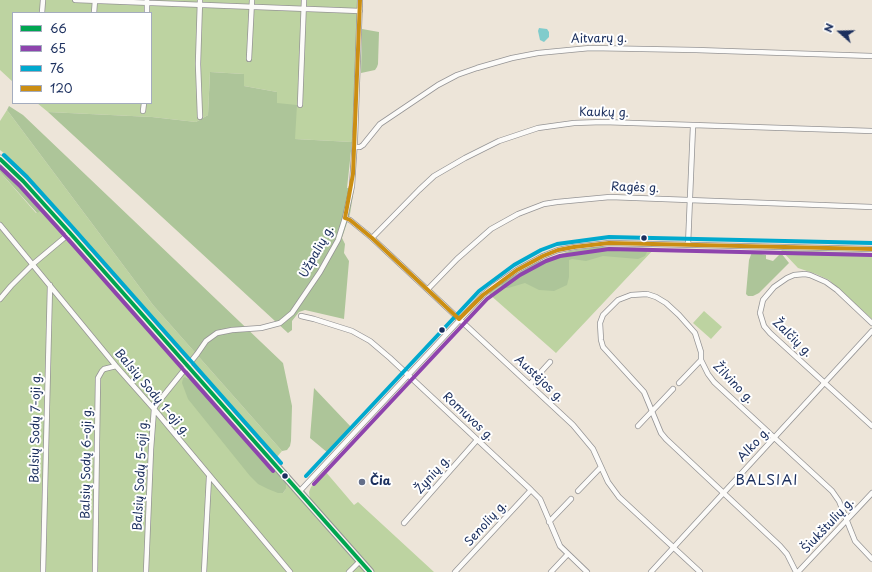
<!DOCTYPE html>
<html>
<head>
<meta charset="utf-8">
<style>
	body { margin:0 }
	#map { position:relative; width:872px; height:572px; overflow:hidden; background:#ede5d9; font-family:"Playpen Sans",sans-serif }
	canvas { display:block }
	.legend { position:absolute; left:12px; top:12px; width:140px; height:92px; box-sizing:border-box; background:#fff; border:1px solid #a4acbf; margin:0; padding:5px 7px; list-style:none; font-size:12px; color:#1b2f5e }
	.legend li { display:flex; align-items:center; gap:8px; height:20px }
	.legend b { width:20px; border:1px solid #a4acbf }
	.north { position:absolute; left:820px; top:12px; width:40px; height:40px; -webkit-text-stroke:3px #fff; paint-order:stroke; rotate:290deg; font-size:11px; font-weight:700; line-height:16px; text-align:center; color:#1b2f5e }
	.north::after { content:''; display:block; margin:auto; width:14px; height:18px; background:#1b2f5e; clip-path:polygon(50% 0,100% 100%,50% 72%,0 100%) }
</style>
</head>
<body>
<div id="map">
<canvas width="872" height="572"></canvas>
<ul class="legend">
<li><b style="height:5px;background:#00a651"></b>66</li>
<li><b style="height:5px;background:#8e44ad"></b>65</li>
<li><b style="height:5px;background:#00a9ce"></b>76</li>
<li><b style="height:5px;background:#cb8e13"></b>120</li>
</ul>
<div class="north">N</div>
</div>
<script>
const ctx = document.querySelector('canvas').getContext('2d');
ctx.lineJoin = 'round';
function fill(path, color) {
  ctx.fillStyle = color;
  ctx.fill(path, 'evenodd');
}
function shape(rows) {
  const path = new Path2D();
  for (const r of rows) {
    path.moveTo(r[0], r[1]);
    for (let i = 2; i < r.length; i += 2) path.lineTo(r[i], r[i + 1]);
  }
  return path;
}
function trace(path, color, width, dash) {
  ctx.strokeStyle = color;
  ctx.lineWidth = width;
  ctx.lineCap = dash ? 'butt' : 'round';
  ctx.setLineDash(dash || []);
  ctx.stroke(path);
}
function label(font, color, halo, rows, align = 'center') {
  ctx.font = font + ' "Playpen Sans",sans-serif';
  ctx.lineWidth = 4;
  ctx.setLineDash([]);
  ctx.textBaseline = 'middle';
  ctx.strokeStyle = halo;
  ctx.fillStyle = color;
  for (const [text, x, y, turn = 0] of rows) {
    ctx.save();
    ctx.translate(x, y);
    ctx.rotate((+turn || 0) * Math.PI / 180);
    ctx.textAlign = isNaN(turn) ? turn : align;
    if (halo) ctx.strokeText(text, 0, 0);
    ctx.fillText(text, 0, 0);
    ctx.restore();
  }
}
const green = shape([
	[0,0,358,0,352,142,295,139,277,103,277,92,244,86,244,74,210,72,208,115,196,122,152,117,48,112,37,103,151,103,151,13,13,13,13,82,0,70],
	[7,110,153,305,282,451,276,458,198,370,197,366,190,359,183,357,104,266,104,263,81,236,10,158,0,150,0,121],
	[0,172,36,213,44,210,194,381,185,377,283,493,286,489,286,483,365,572,0,572],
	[598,247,655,248,556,353,489,294,500,284,536,263,570,251],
	[781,250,872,253,872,319,829,280,816,274,798,268],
	[704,311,722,327,711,339,693,323],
	[325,471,354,505,358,502,434,572,374,572,310,500,309,492,311,487]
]);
const forest = shape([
	[362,29,379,32,378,64,377,67,375,70,361,73],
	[210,72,244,74,244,86,277,92,277,103,297,105,295,139,352,142,347,188,354,189,350,214,342,238,345,244,344,253,349,261,344,319,305,310,299,312,292,321,292,330,288,333,48,112,152,117,196,122,208,115],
	[9,106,23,115,283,363,292,406,291,441,290,446,287,450,282,451,153,305,7,110],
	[0,162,6,168,44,210,37,213,0,172],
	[598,247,649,248,645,256,638,259,603,256,586,261,572,259,569,260,569,277,567,285,554,291,539,290,525,283,508,288,505,288,500,284,536,263,552,257,570,251],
	[752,252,766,255,766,259,773,261,781,253,789,263,759,293,753,296,748,296,746,294,749,260],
	[185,377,194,381,286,483,286,489,283,493,278,493,268,489,258,484,250,476,188,399,182,383,183,378],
	[314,388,352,428,328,453,310,438]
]);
const water = shape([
	[539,28,547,29,549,32,549,37,544,42,540,40,538,31]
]);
const street = shape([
	[75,0,360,11],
	[200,0,198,64,200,117],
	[42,13,43,0],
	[94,13,95,0],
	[147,13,147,0],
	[249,59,252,0],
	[300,105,304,0],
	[143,111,144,103],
	[355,147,360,147,363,145,380,124,438,85,457,75,477,68,512,58,538,53,590,48,696,50,872,56],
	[345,218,350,220,372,238,573,425,593,449,608,482,619,497,700,572],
	[0,225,116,366,154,409,290,572],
	[372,238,419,190,434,176,465,158,499,141,538,128,574,123,603,122,872,131],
	[688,245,693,126],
	[428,289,457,259,491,229,518,214,544,204,557,202,610,197,872,207],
	[0,299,11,286,33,264,70,233],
	[301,316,314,319,352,331,370,341,390,358,531,490,540,499,560,546,587,572],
	[872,323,837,290,826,282,810,275,805,274,794,275,787,278,774,287,763,300,760,313,764,326,770,333,872,426],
	[679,383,701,360],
	[530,384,550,362],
	[638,426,673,389],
	[578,491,601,467],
	[299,492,483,295,494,286,517,270,543,256,558,250,574,247,609,243,872,249],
	[549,522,571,499],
	[404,523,477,440],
	[43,572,50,285],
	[95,572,98,378,102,371,104,369,116,366],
	[146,572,151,449,154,409,156,405,197,354,206,341,217,333,232,330,261,328,280,323,292,313,320,272,338,240,345,218,352,186,355,139,360,0],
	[204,572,209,477],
	[349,572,360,561],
	[455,572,531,490],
	[551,572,567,555],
	[651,572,872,331],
	[796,572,787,554,780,546,666,439,661,433,644,392,603,347,601,340,600,323,603,315,618,300,631,295,647,294,656,297,666,303,679,315,695,333,701,352,701,360,708,374,714,382,832,491,839,501,855,541,872,559],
	[798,572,872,493]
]);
const secondary = shape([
	[0,159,23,181,70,233,370,572]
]);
const bus1 = shape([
	[0,159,23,181,70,233,370,572]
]);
const bus2 = shape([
	[0,167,19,185,66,237,273,471],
	[314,484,487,299,520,275,546,261,560,256,609,249,872,255]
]);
const bus3 = shape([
	[4,155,27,177,74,229,281,463],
	[306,476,479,291,514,265,541,250,557,244,609,237,872,243]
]);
const bus4 = shape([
	[360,0,353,174,345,218,350,220,372,238,459,319,483,295,517,270,543,256,558,250,574,247,609,243,872,249]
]);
const markers = [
	[644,238,3.5,"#1b2f5e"],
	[442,330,3.5,"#1b2f5e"],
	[285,476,3.5,"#1b2f5e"],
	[362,482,4,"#646f89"]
];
const streetNames = [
	["Aitvarų g.",599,39,-1],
	["Kaukų g.",604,113,1],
	["Ragės g.",635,188,2],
	["Užpalių g.",317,252,-61],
	["Žalčių g.",792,338,44],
	["Austėjos g.",539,379,43],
	["Žilvino g.",733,383,46],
	["Balsių Sodų 1-oji g.",152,393,50],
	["Romuvos g.",468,417,43],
	["Balsių Sodų 7-oji g.",36,428,-89],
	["Alko g.",754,445,-47],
	["Balsių Sodų 6-oji g.",87,463,-89],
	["Balsių Sodų 5-oji g.",141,475,-87],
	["Žynių g.",433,475,-49],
	["Senolių g.",486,524,-48],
	["Šiukštulių g.",828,526,-47]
];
const poiNames = [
	["Čia",370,482]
];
const quarterNames = [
	["BALSIAI",767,481]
];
fill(green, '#bdd3a1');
fill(forest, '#adc599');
fill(water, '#80cccc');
trace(street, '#959495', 6);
trace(secondary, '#959495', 9);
trace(street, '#fcfbf9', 4.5);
trace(secondary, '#f6f2ec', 7);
trace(bus1, '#00a651', 4);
trace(bus2, '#8e44ad', 4);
trace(bus3, '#00a9ce', 4);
trace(bus4, '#cb8e13', 4);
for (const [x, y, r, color] of markers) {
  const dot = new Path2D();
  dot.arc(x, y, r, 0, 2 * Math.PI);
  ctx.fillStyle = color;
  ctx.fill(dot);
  trace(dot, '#fff', 1.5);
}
label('12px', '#1b2f5e', '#fff', streetNames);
label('bold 12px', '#1b2f5e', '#fff', poiNames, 'left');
ctx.letterSpacing = '1px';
label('14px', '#1b2f5e', '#fff', quarterNames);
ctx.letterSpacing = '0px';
</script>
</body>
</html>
